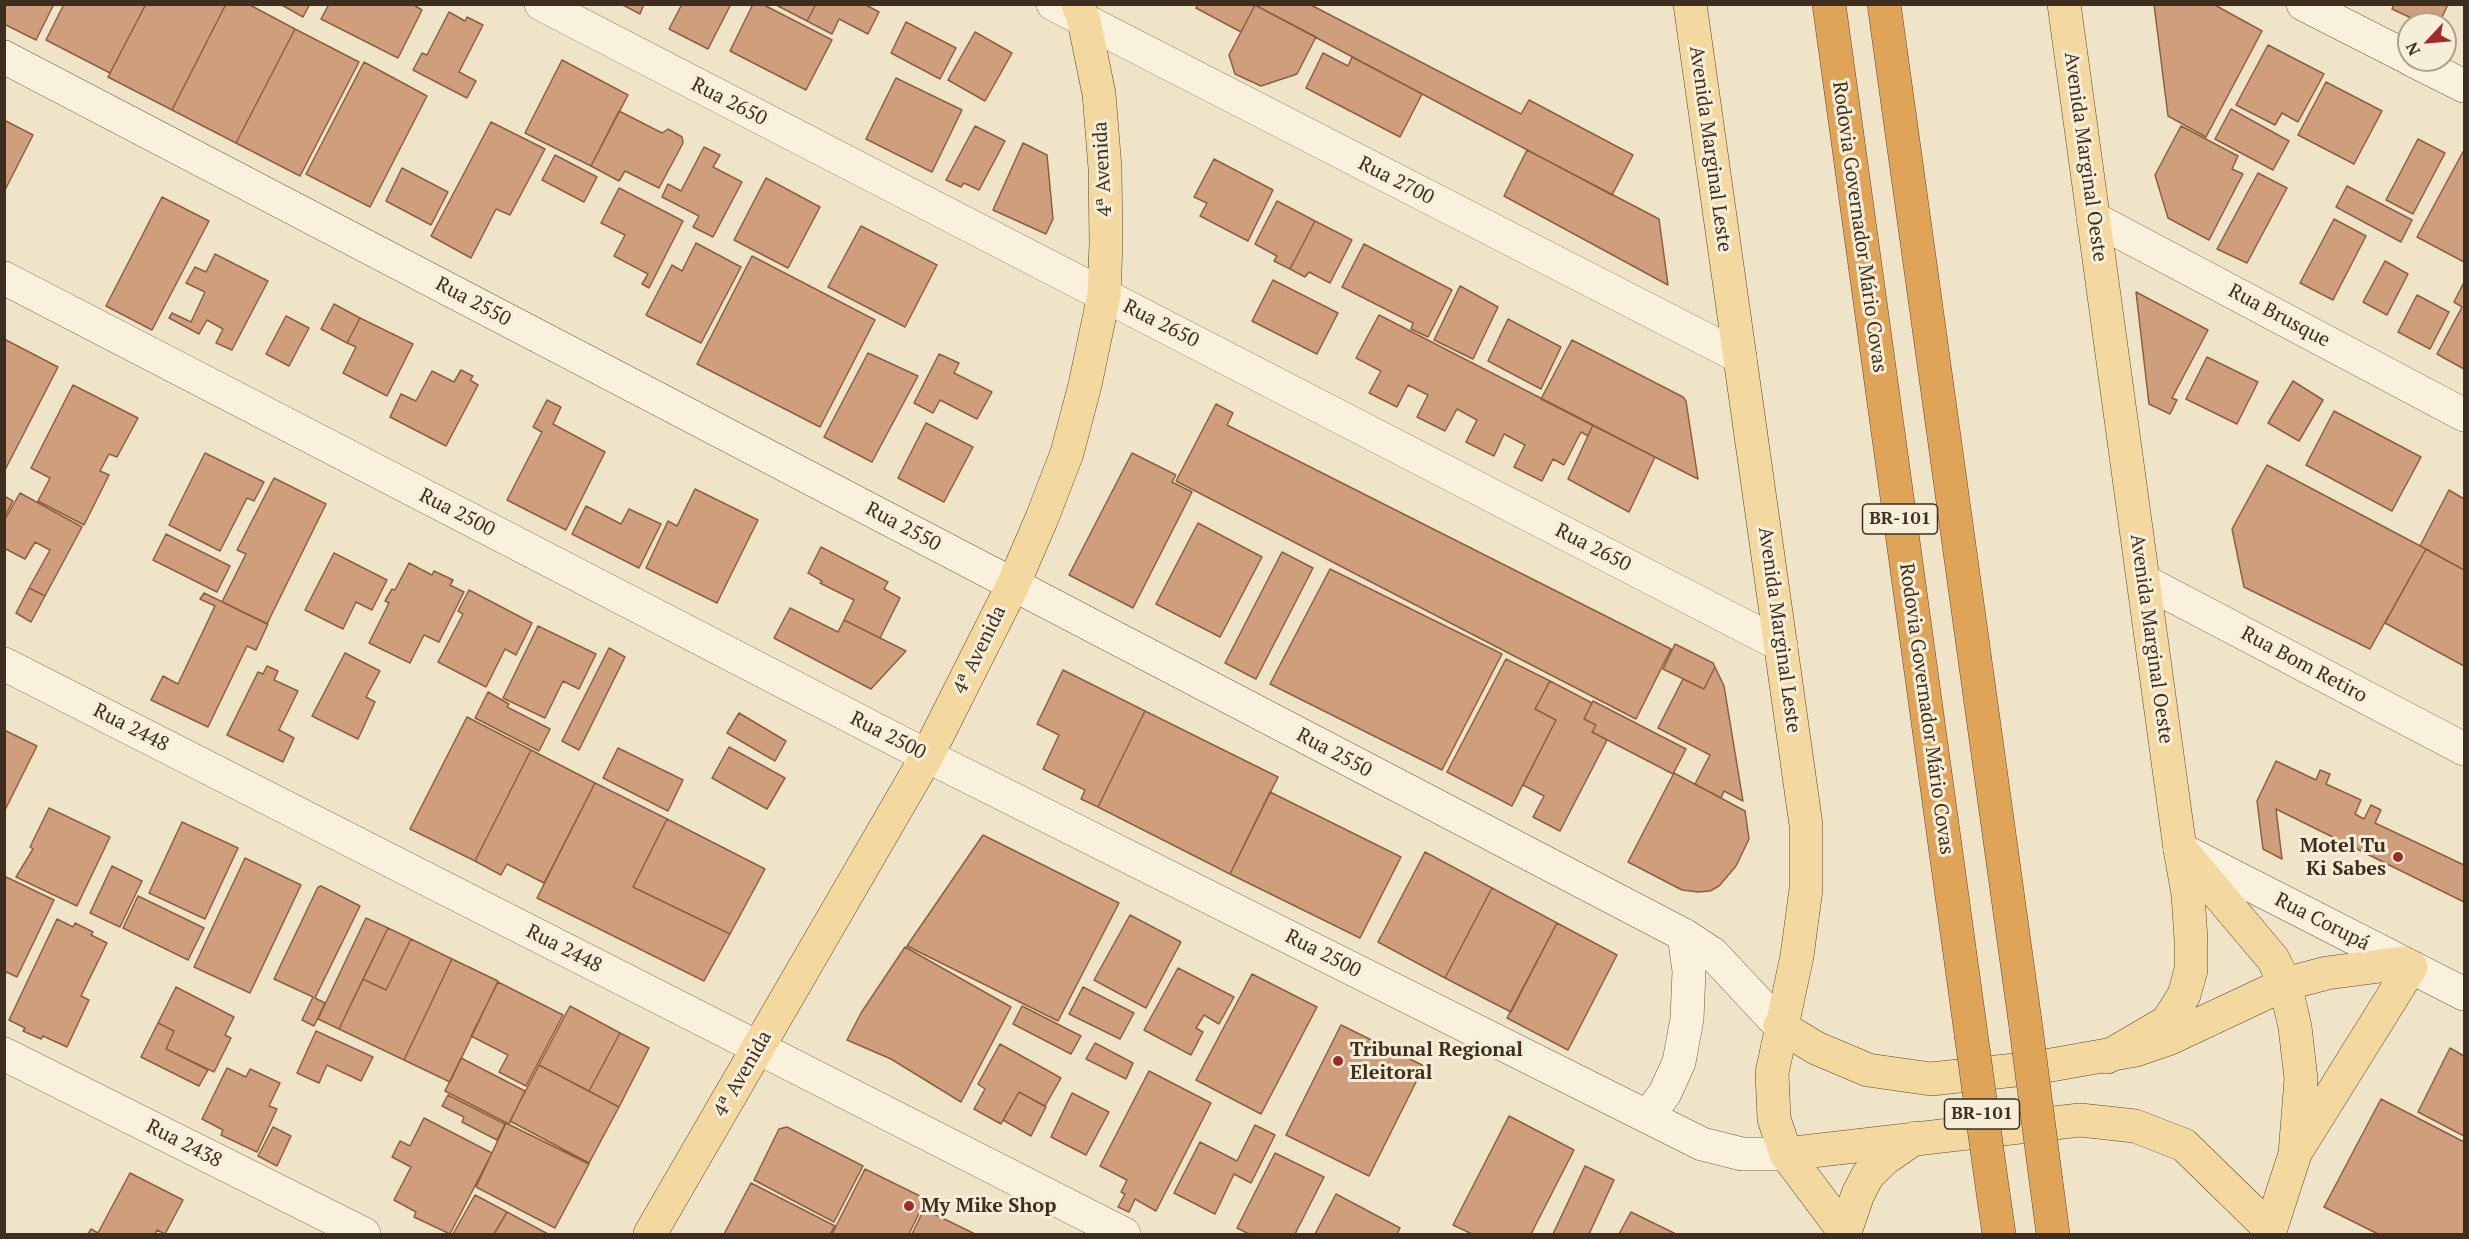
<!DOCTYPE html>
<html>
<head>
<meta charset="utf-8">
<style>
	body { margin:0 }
	#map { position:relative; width:2469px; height:1239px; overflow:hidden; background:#f0e4c8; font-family:"PT Serif",serif }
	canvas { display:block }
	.frame { position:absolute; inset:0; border:6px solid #3d2e20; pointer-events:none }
	.north { position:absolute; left:2397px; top:12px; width:60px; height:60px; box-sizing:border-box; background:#f7eed8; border:2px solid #ada18e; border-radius:50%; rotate:244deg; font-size:16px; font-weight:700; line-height:24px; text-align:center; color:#3d2e20 }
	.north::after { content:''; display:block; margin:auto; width:21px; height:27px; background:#9e2a2b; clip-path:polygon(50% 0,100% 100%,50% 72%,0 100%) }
</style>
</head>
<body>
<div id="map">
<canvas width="2469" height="1239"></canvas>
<div class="frame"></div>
<div class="north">N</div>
</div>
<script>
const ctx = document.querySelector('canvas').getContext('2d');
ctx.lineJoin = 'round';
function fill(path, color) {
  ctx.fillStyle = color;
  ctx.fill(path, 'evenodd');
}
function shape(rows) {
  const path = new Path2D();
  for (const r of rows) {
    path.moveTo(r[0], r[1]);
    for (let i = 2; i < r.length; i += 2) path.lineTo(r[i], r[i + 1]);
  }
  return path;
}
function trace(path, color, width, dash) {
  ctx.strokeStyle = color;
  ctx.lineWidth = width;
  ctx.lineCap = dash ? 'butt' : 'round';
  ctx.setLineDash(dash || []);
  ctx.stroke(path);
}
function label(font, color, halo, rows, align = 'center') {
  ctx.font = font + ' "PT Serif",serif';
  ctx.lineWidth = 6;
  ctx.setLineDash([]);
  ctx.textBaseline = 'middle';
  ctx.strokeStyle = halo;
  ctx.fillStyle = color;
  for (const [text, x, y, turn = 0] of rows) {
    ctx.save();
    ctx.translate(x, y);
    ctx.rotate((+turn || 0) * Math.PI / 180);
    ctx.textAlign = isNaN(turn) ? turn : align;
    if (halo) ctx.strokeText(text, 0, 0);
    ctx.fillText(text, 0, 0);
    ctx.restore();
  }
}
const building = shape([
	[4,4,54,4,36,40,4,24,4,4],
	[64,4,146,4,110,73,46,40,64,4],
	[146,4,226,4,172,110,108,77,146,4],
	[226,4,248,4,295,29,236,143,172,110,226,4],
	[280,4,310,4,303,17,280,4],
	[329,4,412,4,422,10,398,58,321,19,329,4],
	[621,4,644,4,640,14,621,4],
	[682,4,731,4,708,49,669,29,682,4],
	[753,4,762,4,832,40,806,90,730,51,753,4],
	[779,4,816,4,807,21,778,6,779,4],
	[816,4,864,4,879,12,868,34,839,19,832,34,807,21,816,4],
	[1198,4,1253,4,1255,5,1241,32,1196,8,1198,4],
	[1253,4,1309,4,1521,114,1529,100,1633,155,1612,195,1253,4],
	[2154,4,2213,4,2262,31,2206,137,2168,116,2154,4],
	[2394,4,2448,4,2439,24,2424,24,2392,9,2394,4],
	[1255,5,1316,37,1297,74,1261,86,1235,74,1229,55,1255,5],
	[449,12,465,21,467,17,483,25,459,72,476,81,467,98,413,70,422,53,427,55,449,12],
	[906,22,956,48,940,79,891,53,906,22],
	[295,29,359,62,300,176,236,143,295,29],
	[975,32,1012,53,985,101,948,80,975,32],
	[2268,45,2324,74,2298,122,2282,113,2275,125,2236,105,2268,45],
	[1323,53,1348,66,1352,57,1422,94,1400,137,1306,88,1323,53],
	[562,60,628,95,591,166,525,133,562,60],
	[364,62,427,96,370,207,306,174,364,62],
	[896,78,962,110,932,172,866,139,896,78],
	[2326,82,2382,111,2354,164,2298,135,2326,82],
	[2231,109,2289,141,2273,170,2215,139,2231,109],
	[619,111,662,133,668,129,682,137,683,143,659,188,625,171,619,181,591,166,619,111],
	[4,120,33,135,4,192,4,120],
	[491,122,545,149,510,215,496,209,471,258,431,236,491,122],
	[975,126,1005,141,979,190,964,183,961,187,946,180,975,126],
	[2181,126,2238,156,2232,169,2243,174,2209,240,2168,218,2155,175,2181,126],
	[2418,139,2445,153,2413,214,2386,200,2418,139],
	[1023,143,1047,155,1053,219,1046,234,993,210,1023,143],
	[704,147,720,155,713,167,742,182,713,237,693,227,699,216,662,197,668,184,681,191,704,147],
	[1527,150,1659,219,1668,285,1504,196,1527,150],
	[2464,150,2464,262,2417,237,2464,150],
	[555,155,597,177,584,202,542,180,555,155],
	[1214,159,1273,190,1248,241,1200,216,1207,203,1194,197,1214,159],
	[402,168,448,192,431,225,386,201,402,168],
	[2258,173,2287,188,2247,263,2217,249,2258,173],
	[766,178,820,207,788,268,734,240,766,178],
	[2347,186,2412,220,2401,242,2336,207,2347,186],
	[619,188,683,221,649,288,642,284,648,274,614,256,625,235,601,223,619,188],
	[162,197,209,221,152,330,106,306,162,197],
	[1277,201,1315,221,1290,269,1274,261,1277,256,1255,244,1277,201],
	[2334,219,2366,236,2333,300,2300,283,2334,219],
	[1315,221,1352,240,1330,283,1309,272,1305,277,1290,269,1315,221],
	[861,226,937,265,905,327,828,287,861,226],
	[696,243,741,267,701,343,646,315,672,265,682,271,696,243],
	[1364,244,1452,290,1428,337,1411,329,1413,323,1342,287,1364,244],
	[215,254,268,281,232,350,216,343,223,329,207,320,199,334,169,318,172,313,191,322,205,292,186,283,195,267,206,272,215,254],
	[752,256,875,320,820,427,697,364,752,256],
	[2385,261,2408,274,2387,315,2363,302,2385,261],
	[1273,280,1338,313,1317,354,1252,321,1273,280],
	[2464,282,2464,369,2437,354,2462,307,2454,302,2464,282],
	[1460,286,1498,307,1473,359,1434,340,1460,286],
	[2136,292,2208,330,2172,398,2177,400,2170,414,2149,404,2136,292],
	[2417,295,2449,312,2430,349,2398,332,2417,295],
	[334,304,360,318,347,343,321,329,334,304],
	[1379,315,1593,425,1588,436,1581,432,1564,465,1553,459,1542,481,1514,467,1525,445,1504,434,1494,456,1466,442,1477,420,1457,409,1445,431,1417,417,1428,395,1408,385,1397,407,1369,393,1381,371,1356,358,1379,315],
	[286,316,309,328,289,366,266,354,286,316],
	[360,318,413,344,387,396,343,373,356,347,347,343,360,318],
	[1508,319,1561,347,1541,389,1488,361,1508,319],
	[4,339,58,367,5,470,4,470,4,339],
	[1572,340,1683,397,1686,401,1698,479,1541,399,1572,340],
	[868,353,918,376,872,462,824,437,868,353],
	[939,354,959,363,954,373,992,392,977,419,940,400,933,413,914,403,939,354],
	[2207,357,2258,382,2237,424,2186,399,2207,357],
	[461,370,473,376,470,380,478,385,446,446,390,417,401,394,416,401,432,371,454,382,461,370],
	[2293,381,2323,400,2299,441,2268,423,2293,381],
	[73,385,138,418,117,457,109,454,100,471,109,475,84,525,38,501,50,478,31,468,73,385],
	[547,400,561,407,553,424,605,452,566,530,507,500,542,432,533,427,547,400],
	[1216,404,1233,413,1227,425,1671,649,1636,719,1176,481,1216,404],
	[2334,411,2421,457,2392,511,2306,465,2334,411],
	[926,423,973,447,944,502,898,478,926,423],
	[1593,425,1655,457,1629,512,1568,479,1593,425],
	[205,453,264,482,254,501,247,498,220,551,169,525,205,453],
	[1132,453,1176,475,1172,482,1192,492,1133,608,1069,575,1132,453],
	[2267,465,2426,549,2370,649,2244,587,2232,529,2267,465],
	[274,478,326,504,267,624,222,602,246,554,237,550,274,478],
	[695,489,758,520,717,603,646,568,668,521,677,526,695,489],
	[2449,490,2464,499,2464,570,2420,546,2449,490],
	[20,493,82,527,45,596,29,588,50,550,35,542,25,559,4,548,4,521,20,493],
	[4,496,13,501,4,518,4,496],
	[586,506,621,524,629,509,661,524,639,568,572,534,586,506],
	[1198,523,1262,557,1220,637,1156,604,1198,523],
	[166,534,230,566,217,592,153,560,166,534],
	[821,547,888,582,884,589,900,598,880,638,844,620,854,600,820,583,822,581,808,573,821,547],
	[2426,549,2464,570,2464,666,2385,623,2426,549],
	[1282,552,1313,568,1256,679,1225,663,1282,552],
	[334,553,387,580,372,610,356,602,343,629,305,610,334,553],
	[409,563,432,575,434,571,453,580,450,585,464,592,439,642,424,635,410,663,369,643,389,603,385,601,392,589,395,590,409,563],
	[1330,569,1502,654,1442,770,1270,684,1330,569],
	[29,588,45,596,31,622,16,613,29,588],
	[469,590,532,623,516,655,505,649,486,687,438,662,463,614,458,611,469,590],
	[204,593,268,624,256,650,247,646,208,727,151,700,163,676,178,684,215,606,200,599,204,593],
	[790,608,838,632,844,620,906,651,871,689,774,638,790,608],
	[538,626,596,654,579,689,563,681,545,718,503,698,538,626],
	[1675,644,1713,663,1715,667,1704,689,1663,669,1675,644],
	[609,648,625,657,579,750,562,741,609,648],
	[345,653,380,671,366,697,375,702,358,739,312,716,345,653],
	[1506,659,1550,681,1535,709,1556,720,1512,806,1447,772,1506,659],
	[267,666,278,671,274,680,298,691,279,730,294,738,283,762,227,735,258,672,263,674,267,666],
	[1715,667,1724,686,1743,801,1724,791,1721,798,1695,784,1710,755,1658,728,1683,679,1704,689,1715,667],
	[1063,670,1145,711,1098,807,1081,799,1085,790,1043,769,1059,735,1037,724,1063,670],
	[1550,681,1592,703,1584,719,1596,725,1592,732,1607,740,1560,831,1533,817,1544,796,1523,785,1556,720,1535,709,1550,681],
	[488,692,509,704,507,707,550,729,539,751,475,718,488,692],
	[1593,701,1686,749,1673,774,1592,732,1596,725,1584,719,1593,701],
	[1145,711,1278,777,1230,874,1098,807,1145,711],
	[739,713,786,741,775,761,727,733,739,713],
	[467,717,531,750,475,861,410,829,467,717],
	[4,730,37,746,4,812,4,730],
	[729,747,785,778,767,809,712,778,729,747],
	[618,748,683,780,668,811,603,778,618,748],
	[531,750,595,783,544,883,507,864,501,875,475,861,531,750],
	[2276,761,2316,780,2320,770,2330,774,2326,784,2361,800,2355,814,2364,819,2371,805,2381,810,2375,823,2464,865,2464,902,2276,809,2282,859,2263,849,2257,801,2276,761],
	[1674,773,1745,811,1749,839,1736,866,1719,886,1710,891,1698,892,1682,890,1628,862,1674,773],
	[595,783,667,819,633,887,730,934,704,981,537,898,595,783],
	[1270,792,1401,857,1360,938,1230,874,1270,792],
	[49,808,110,837,77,906,16,877,33,849,30,847,49,808],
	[667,819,765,869,730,934,633,887,667,819],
	[182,822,238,848,205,919,149,893,182,822],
	[983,835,1119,903,1058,1021,907,946,983,835],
	[1425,852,1492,888,1445,978,1378,942,1425,852],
	[245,858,301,885,250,993,194,967,245,858],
	[112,866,142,881,120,927,90,913,112,866],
	[4,876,54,900,17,977,4,971,4,876],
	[321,886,360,906,315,998,325,1003,314,1026,302,1020,313,997,274,979,318,887,321,886],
	[1492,888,1557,923,1511,1012,1445,978,1492,888],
	[138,896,204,928,188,960,123,928,138,896],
	[1130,915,1181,942,1146,1008,1094,980,1130,915],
	[366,918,388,928,339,1029,318,1019,366,918],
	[57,919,73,927,75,923,93,932,91,935,107,943,81,996,89,1000,67,1047,43,1036,41,1039,23,1031,25,1028,9,1020,57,919],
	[1557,923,1617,955,1568,1050,1507,1018,1557,923],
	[388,928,411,939,386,990,363,979,388,928],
	[411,939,452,959,404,1060,339,1029,363,979,386,990,411,939],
	[905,947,1011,1007,961,1102,891,1059,847,1040,861,1013,905,947],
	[452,959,498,981,450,1082,404,1060,452,959],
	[1178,968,1234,997,1219,1024,1204,1015,1196,1028,1203,1032,1191,1055,1144,1030,1178,968],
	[1252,974,1317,1007,1261,1114,1196,1080,1252,974],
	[498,982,563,1015,526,1086,499,1072,508,1055,471,1036,498,982],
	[176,987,234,1017,225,1035,231,1038,214,1072,166,1049,174,1031,158,1023,176,987],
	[1083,987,1134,1013,1120,1039,1069,1014,1083,987],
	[570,1006,620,1033,589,1091,539,1065,570,1006],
	[1022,1006,1081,1036,1071,1054,1013,1024,1022,1006],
	[158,1023,174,1031,166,1049,208,1070,199,1086,141,1057,158,1023],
	[1341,1025,1424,1066,1369,1176,1286,1135,1341,1025],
	[316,1031,373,1057,361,1081,327,1065,319,1083,297,1073,316,1031],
	[620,1033,649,1048,619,1107,589,1091,620,1033],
	[1095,1043,1133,1063,1126,1079,1086,1059,1095,1043],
	[1000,1044,1061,1078,1045,1106,1019,1092,1001,1124,974,1109,985,1089,978,1084,1000,1044],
	[2450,1048,2464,1056,2464,1136,2418,1112,2450,1048],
	[461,1058,525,1091,509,1124,445,1091,461,1058],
	[539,1065,619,1107,589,1163,510,1121,539,1065],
	[227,1068,246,1077,250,1069,280,1083,269,1106,277,1109,257,1152,221,1135,223,1130,202,1119,227,1068],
	[1149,1071,1211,1103,1156,1211,1135,1199,1129,1212,1118,1207,1125,1194,1121,1192,1127,1180,1100,1166,1149,1071],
	[1019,1092,1046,1107,1031,1136,1003,1120,1019,1092],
	[1072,1093,1109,1112,1086,1155,1051,1137,1072,1093],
	[448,1095,505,1124,497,1140,462,1122,464,1117,442,1106,448,1095],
	[2381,1099,2464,1142,2464,1234,2378,1234,2324,1207,2381,1099],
	[1509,1116,1574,1150,1531,1234,1472,1234,1453,1225,1509,1116],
	[424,1118,492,1153,450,1234,414,1217,416,1212,394,1200,411,1167,392,1157,400,1141,410,1146,424,1118],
	[506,1123,589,1164,555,1228,476,1187,506,1123],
	[1255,1125,1275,1135,1251,1183,1234,1174,1215,1214,1174,1193,1200,1142,1237,1161,1255,1125],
	[273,1127,291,1136,277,1166,258,1156,273,1127],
	[787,1127,863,1166,834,1222,754,1180,779,1129,787,1127],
	[1275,1153,1324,1177,1295,1234,1249,1234,1237,1228,1275,1153],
	[1585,1166,1614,1180,1589,1234,1553,1234,1585,1166],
	[865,1169,926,1199,909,1234,832,1234,865,1169],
	[130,1173,183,1200,165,1234,157,1230,155,1234,88,1234,91,1229,98,1233,130,1173],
	[751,1183,835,1226,830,1234,724,1234,751,1183],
	[1336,1194,1400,1228,1397,1234,1315,1234,1336,1194],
	[475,1195,507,1212,494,1234,453,1234,475,1195],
	[924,1209,975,1234,912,1234,924,1209],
	[507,1212,548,1234,494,1234,507,1212],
	[1631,1212,1676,1234,1619,1234,1631,1212]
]);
const street = shape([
	[541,4,1781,645],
	[1053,4,1740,357],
	[2093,218,2464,415],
	[2144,581,2464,749],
	[4,664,1124,1234],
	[4,1054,364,1234]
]);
const secondary = shape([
	[2303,4,2409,58],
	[4,57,1684,935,1713,954,1780,1026],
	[2412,60,2464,86],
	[4,278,927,756,1702,1144,1742,1154,1786,1154],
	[2180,849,2464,994],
	[1648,1116,1665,1093,1679,1062,1687,1019,1689,971,1684,935]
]);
const primary = shape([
	[1690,4,1806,825,1806,889,1797,956,1772,1073,1774,1119,1786,1154,1846,1234],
	[2064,4,2180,849,2188,894,2191,940,2191,970,2184,995,2167,1022,2107,1057],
	[2181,850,2273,959,2285,984,2295,1027,2301,1079,2295,1154,2269,1234],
	[1780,1026,1816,1048,1868,1070,1931,1079,2034,1068,2136,1050,2168,1039,2285,984,2327,973,2403,963],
	[2297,1150,2411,967],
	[1786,1154,2080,1120,2135,1126,2184,1145,2270,1229],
	[1845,1232,1858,1194,1868,1175,1886,1158,1915,1138],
	[650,1234,927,756,1013,585,1042,518,1067,453,1085,385,1104,295,1106,243,1105,168,1099,94,1084,21,1078,4]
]);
const highway = shape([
	[1829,4,1971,1034],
	[1884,4,2026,1028],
	[2046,1181,2053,1234],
	[1993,1193,1999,1234]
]);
const highwayBridge = shape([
	[2026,1028,2046,1181],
	[1971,1034,1993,1193]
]);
const markers = [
	[2398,857,6,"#9e2a2b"],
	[1338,1061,6,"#9e2a2b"],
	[909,1206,6,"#9e2a2b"]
];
const shields = [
	[1900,519,75],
	[1982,1114,75]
];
const shieldNames = [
	["BR-101",1900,519],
	["BR-101",1982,1114]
];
const streetNames = [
	["Rua 2650",729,102,27],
	["Avenida Marginal Leste",1710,149,82],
	["Avenida Marginal Oeste",2085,157,82],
	["4ª Avenida",1103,169,-93],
	["Rua 2700",1396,181,27],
	["Rodovia Governador Mário Covas",1859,227,82],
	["Rua 2550",473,302,28],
	["Rua Brusque",2279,316,28],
	["Rua 2650",1161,324,27],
	["Rua 2500",457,513,27],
	["Rua 2550",903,527,28],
	["Rua 2650",1593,548,27],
	["Avenida Marginal Leste",1779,630,82],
	["Avenida Marginal Oeste",2151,639,82],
	["4ª Avenida",980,650,-64],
	["Rua Bom Retiro",2304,665,28],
	["Rodovia Governador Mário Covas",1926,709,82],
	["Rua 2448",131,728,27],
	["Rua 2500",888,736,27],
	["Rua 2550",1334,753,28],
	["Rua Corupá",2322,922,27],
	["Rua 2448",564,949,27],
	["Rua 2500",1323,954,27],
	["4ª Avenida",743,1074,-60],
	["Rua 2438",184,1144,27]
];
const poiNames = [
	["Motel Tu",2386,846,"right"],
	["Ki Sabes",2386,869,"right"],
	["Tribunal Regional",1350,1050],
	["Eleitoral",1350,1073],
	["My Mike Shop",921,1206]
];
fill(building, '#cf9f7d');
trace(building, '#8d5f41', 1.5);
trace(street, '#8d765c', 34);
trace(secondary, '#6f573f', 34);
trace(primary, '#5b4430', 34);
trace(highway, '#5b4430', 34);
trace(street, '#faf1dc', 33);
trace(secondary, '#faf1dc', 33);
trace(primary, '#f3d9a0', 33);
trace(highway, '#e0a458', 33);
trace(highwayBridge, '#5b4430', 34, []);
trace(highwayBridge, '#e0a458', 33);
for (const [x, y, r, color] of markers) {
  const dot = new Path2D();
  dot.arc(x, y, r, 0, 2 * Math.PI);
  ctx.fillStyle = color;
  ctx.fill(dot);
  trace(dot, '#f7eed8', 2);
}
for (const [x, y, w] of shields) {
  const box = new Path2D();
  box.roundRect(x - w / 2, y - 15, w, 30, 4.5);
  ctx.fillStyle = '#f7eed8';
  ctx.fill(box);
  trace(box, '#3d2e20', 1.5);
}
label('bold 18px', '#3d2e20', null, shieldNames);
label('20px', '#3d2e20', '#f7eed8', streetNames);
label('bold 20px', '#3d2e20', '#f7eed8', poiNames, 'left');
</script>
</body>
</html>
